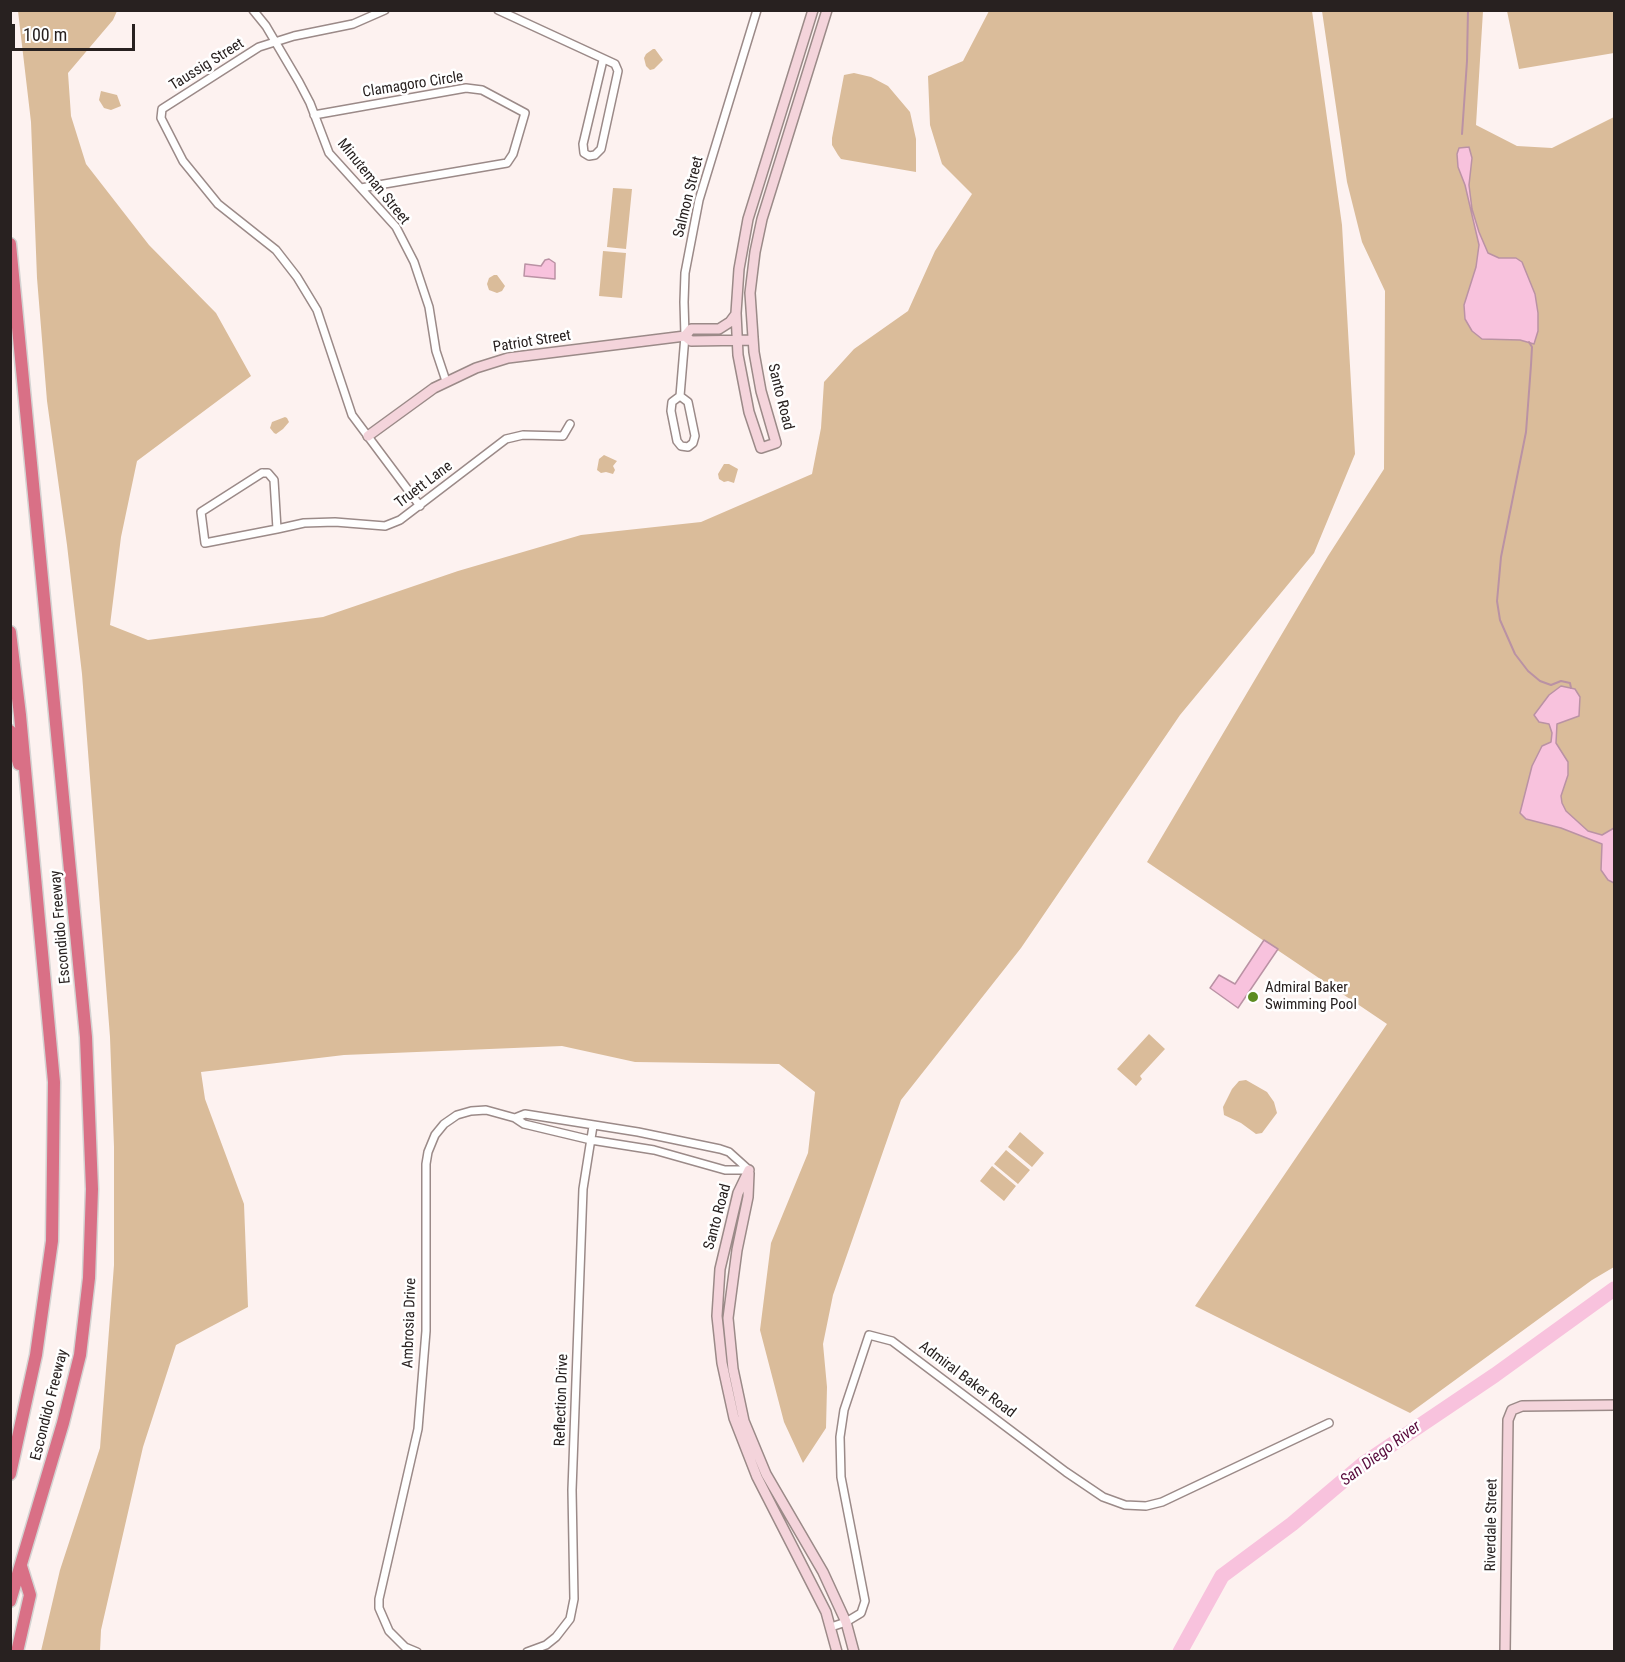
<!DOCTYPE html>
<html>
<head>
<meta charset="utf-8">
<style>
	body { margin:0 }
	#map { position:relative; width:1625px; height:1662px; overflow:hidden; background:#fdf2f0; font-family:"Roboto Condensed",sans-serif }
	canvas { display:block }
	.frame { position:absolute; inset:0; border:12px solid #282120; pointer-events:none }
	.scale { position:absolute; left:12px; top:24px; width:123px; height:27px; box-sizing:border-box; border:3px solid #282120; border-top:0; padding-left:8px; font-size:18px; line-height:21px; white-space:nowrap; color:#282120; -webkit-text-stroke:4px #fff; paint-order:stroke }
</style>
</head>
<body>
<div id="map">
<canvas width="1625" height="1662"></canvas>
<div class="frame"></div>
<div class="scale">100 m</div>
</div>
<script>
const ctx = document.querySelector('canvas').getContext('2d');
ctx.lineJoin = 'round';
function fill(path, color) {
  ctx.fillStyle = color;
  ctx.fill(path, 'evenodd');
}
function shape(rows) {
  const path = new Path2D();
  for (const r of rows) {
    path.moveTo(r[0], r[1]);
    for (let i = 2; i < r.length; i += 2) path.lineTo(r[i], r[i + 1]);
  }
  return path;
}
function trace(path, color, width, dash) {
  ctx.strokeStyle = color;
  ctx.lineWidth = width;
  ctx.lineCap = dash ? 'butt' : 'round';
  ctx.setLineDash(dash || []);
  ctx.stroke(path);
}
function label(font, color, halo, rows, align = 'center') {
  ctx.font = font + ' "Roboto Condensed",sans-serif';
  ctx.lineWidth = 5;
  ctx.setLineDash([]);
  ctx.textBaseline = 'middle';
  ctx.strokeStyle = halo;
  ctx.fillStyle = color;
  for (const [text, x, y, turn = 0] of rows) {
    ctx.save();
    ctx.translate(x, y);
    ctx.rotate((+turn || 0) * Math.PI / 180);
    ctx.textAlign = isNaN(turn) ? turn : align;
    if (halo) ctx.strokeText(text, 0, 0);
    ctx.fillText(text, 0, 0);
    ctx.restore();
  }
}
const green = shape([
	[18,11,117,11,113,20,68,73,71,116,86,164,149,245,216,313,251,376,137,461,121,537,110,625,148,640,323,617,458,571,581,535,701,522,812,474,821,428,824,382,854,349,908,311,935,251,972,194,942,164,930,125,928,76,963,61,989,11,1312,11,1342,225,1355,454,1314,553,1180,715,1021,948,901,1100,833,1295,823,1344,827,1387,826,1428,803,1463,784,1422,760,1330,771,1243,808,1153,815,1092,779,1064,635,1062,562,1046,344,1055,201,1072,205,1099,244,1204,248,1307,176,1345,143,1447,101,1630,100,1651,41,1651,60,1570,100,1448,114,1265,114,1147,110,1037,82,674,67,545,47,401,37,278,31,122],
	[1322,11,1483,11,1476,125,1517,146,1552,148,1614,117,1614,1267,1592,1280,1410,1413,1195,1306,1387,1024,1147,862,1328,556,1384,469,1385,291,1362,242,1347,182],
	[1507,11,1614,11,1614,53,1519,69],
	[653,49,655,49,663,60,654,69,650,70,646,66,644,58,646,54],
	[854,73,871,77,888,86,910,112,916,139,916,172,841,159,838,155,832,145,832,138,844,75],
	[101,91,117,95,121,106,111,110,104,108,99,100],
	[613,188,632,189,626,249,607,247],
	[603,251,626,253,622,298,599,296],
	[494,275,497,275,505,286,502,291,497,293,489,290,487,284,489,278],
	[285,417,287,418,289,422,283,429,276,434,274,433,270,428,272,422],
	[604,455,617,461,613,466,615,470,613,474,606,472,601,473,597,470,599,459],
	[724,464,729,464,738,469,734,483,728,481,724,482,719,479,718,474],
	[1149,1034,1165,1049,1140,1076,1142,1079,1136,1086,1117,1069],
	[1246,1080,1267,1092,1274,1102,1277,1113,1262,1133,1256,1134,1241,1123,1224,1115,1223,1107,1232,1089,1239,1081],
	[1020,1132,1044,1153,1032,1167,1008,1147],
	[1006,1150,1030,1170,1018,1184,994,1164],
	[992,1166,1016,1186,1004,1201,980,1181]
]);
const water = shape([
	[1469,147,1472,158,1469,185,1472,209,1479,232,1488,253,1499,258,1516,258,1522,262,1524,267,1535,294,1538,313,1538,331,1534,344,1520,340,1482,339,1472,331,1465,319,1464,305,1476,267,1479,245,1465,185,1458,167,1457,154,1459,148,1469,147],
	[549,259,555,263,555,279,524,276,525,264,541,266,545,260,549,259],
	[1561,686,1575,689,1580,697,1579,716,1557,724,1556,743,1568,762,1568,775,1561,796,1562,803,1566,811,1588,831,1602,835,1614,828,1614,883,1608,880,1601,870,1602,844,1561,828,1526,819,1520,813,1532,766,1542,746,1551,742,1552,733,1549,724,1539,722,1534,715,1549,695,1561,686],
	[1264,940,1278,949,1238,1008,1210,988,1219,975,1235,984,1264,940]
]);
const stream = shape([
	[1462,134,1467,61,1468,10],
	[1529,342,1532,347,1531,365,1526,432,1501,557,1497,601,1500,620,1515,654,1528,671,1540,681,1551,685,1561,681,1570,683,1571,688]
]);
const river = shape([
	[1180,1652,1222,1576,1292,1524,1363,1464,1495,1375,1614,1289]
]);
const street = shape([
	[253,10,266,26,299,82,310,103,329,153,396,227,414,262,429,307,436,351,446,381],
	[385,10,353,24,294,36,259,47,162,109,161,118,183,161,218,204,276,250,297,277,317,310,352,415,420,506],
	[498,10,615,64,618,71,601,149,595,155,589,156,584,153,583,144,603,60],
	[314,115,466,88,482,90,525,113,513,154,507,163,361,188],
	[680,396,688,402,695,436,693,443,688,447,681,446,677,441,671,411,672,402,680,396,685,336,684,302,685,273,699,200,757,10],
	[262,473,268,473,274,480,277,529,205,543,201,512,262,473],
	[277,529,304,523,335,522,385,526,400,520,506,439,523,435,563,436,570,424],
	[515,1118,525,1114,638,1132,720,1149,729,1152,749,1170],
	[831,1627,846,1622,861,1613,865,1601,841,1477,840,1437,844,1410,869,1335,892,1341,1066,1472,1103,1497,1125,1505,1146,1506,1162,1502,1329,1423],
	[417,1652,405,1647,389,1631,379,1608,379,1599,418,1429,426,1331,426,1164,428,1152,435,1135,444,1124,457,1115,471,1111,486,1110,515,1118,524,1124,591,1140,654,1150,725,1170,749,1170],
	[527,1652,546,1645,556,1637,570,1619,574,1599,572,1490,583,1189,593,1126]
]);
const secondary = shape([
	[813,10,748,219,739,269,736,313,738,355,749,412,761,448,776,443,761,391,754,352,750,293,755,252,762,219,827,10],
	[685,336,691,329,719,329,730,322,736,314],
	[368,436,434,388,476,368,508,358,685,336,691,341,753,340],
	[749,1170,738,1193,720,1269,717,1316,722,1363,734,1418,757,1477,826,1612,837,1652],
	[749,1173,748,1197,737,1250,728,1318,733,1369,744,1421,766,1474,823,1572,846,1622,854,1652],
	[1505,1652,1508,1420,1512,1410,1522,1406,1614,1405]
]);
const highway = shape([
	[10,244,86,1037,92,1189,89,1278,80,1355,63,1423,10,1601],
	[10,632,20,715,54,1082,52,1241,36,1355,10,1474],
	[10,731,19,764],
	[17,1652,30,1595,21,1566]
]);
const markers = [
	[1253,997,6,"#5c8c21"]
];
const streetNames = [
	["Taussig Street",207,65,-32],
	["Clamagoro Circle",413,85,-9],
	["Minuteman Street",373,182,51],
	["Salmon Street",689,197,-76],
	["Patriot Street",532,342,-9],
	["Santo Road",780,397,76],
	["Truett Lane",424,485,-37],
	["Escondido Freeway",61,927,-95],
	["Santo Road",718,1217,-75],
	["Ambrosia Drive",410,1323,-88],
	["Admiral Baker Road",967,1380,37],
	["Reflection Drive",562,1400,-88],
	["Escondido Freeway",50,1405,-76],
	["Riverdale Street",1492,1525,-89]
];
const poiNames = [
	["Admiral Baker",1265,988],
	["Swimming Pool",1265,1005]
];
const waterNames = [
	["San Diego River",1381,1454,-37]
];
fill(green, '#dabc9a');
fill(water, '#f8c2dd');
trace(water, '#ba92a4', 1.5);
trace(stream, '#ba92a4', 2);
trace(river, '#f8c2dd', 15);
trace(street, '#9b8a88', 10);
trace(secondary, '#9b8a88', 12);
trace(highway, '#d4d3d2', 15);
trace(street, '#fff', 7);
trace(secondary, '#f4d4db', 9);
trace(highway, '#d97086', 12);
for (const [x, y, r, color] of markers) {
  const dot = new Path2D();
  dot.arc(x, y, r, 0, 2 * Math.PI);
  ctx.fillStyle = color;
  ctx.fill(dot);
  trace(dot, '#fff', 2);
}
label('15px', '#282120', '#fff', streetNames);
label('15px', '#282120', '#fff', poiNames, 'left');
label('italic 16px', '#580b3c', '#fff', waterNames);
</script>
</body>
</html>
